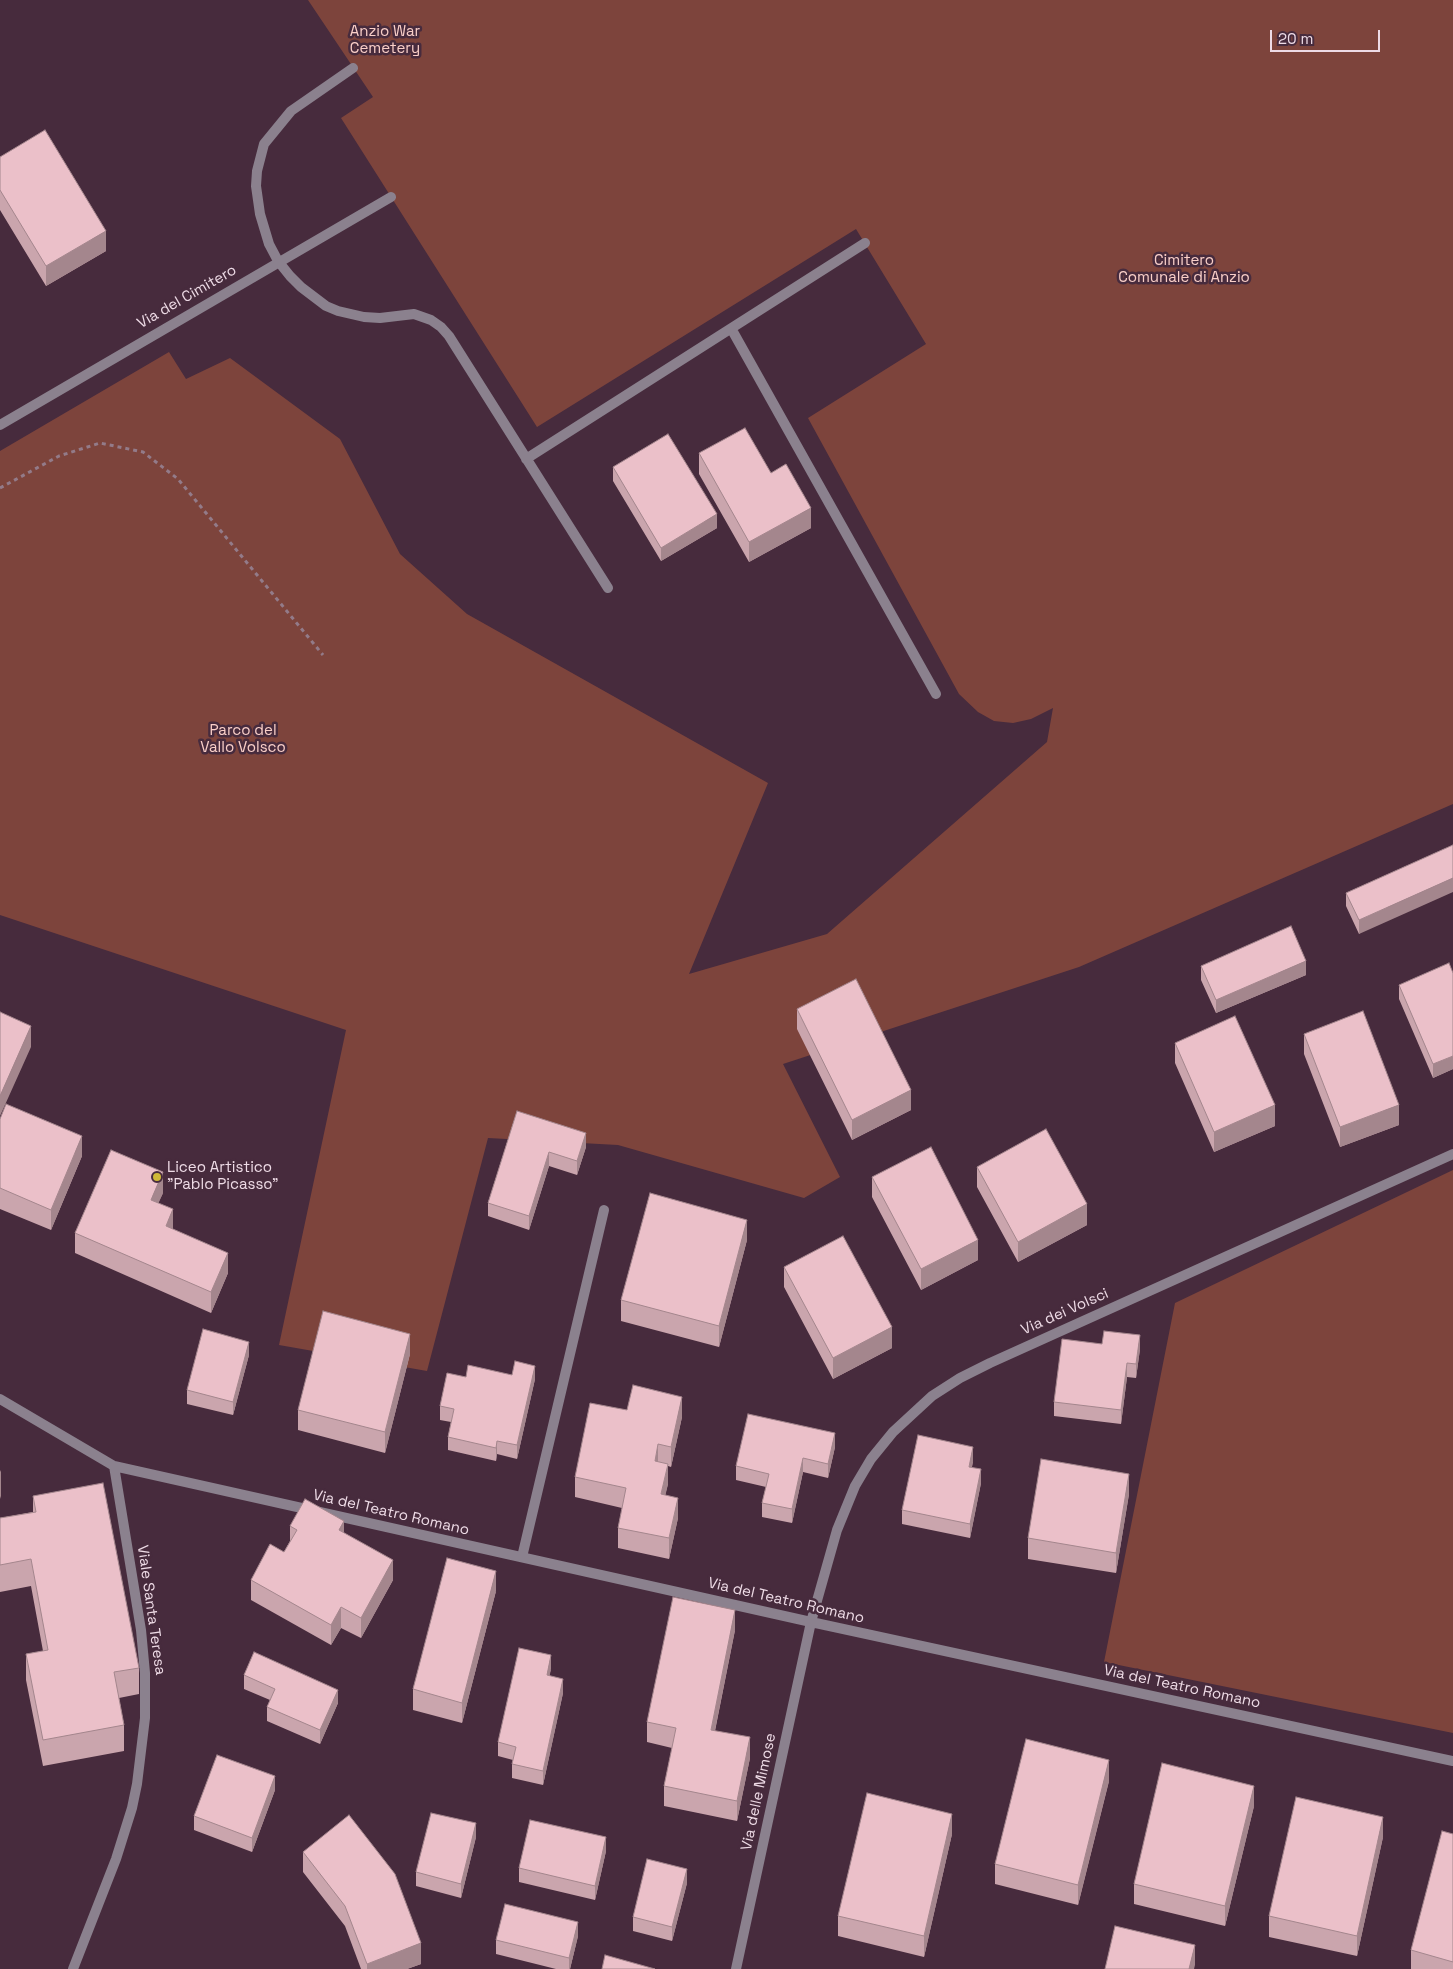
<!DOCTYPE html>
<html>
<head>
<meta charset="utf-8">
<style>
	body { margin:0 }
	#map { position:relative; width:1453px; height:1969px; overflow:hidden; background:#472b3d; font-family:"Space Grotesk",sans-serif }
	canvas { display:block }
	.scale { position:absolute; left:1270px; top:30px; width:110px; height:22px; box-sizing:border-box; border:2px solid #eedbe6; border-top:0; padding-left:6px; font-size:15px; line-height:18px; white-space:nowrap; color:#eedbe6; -webkit-text-stroke:4px #472b3d; paint-order:stroke }
</style>
</head>
<body>
<div id="map">
<canvas width="1453" height="1969"></canvas>
<div class="scale">20 m</div>
</div>
<script>
const ctx = document.querySelector('canvas').getContext('2d');
ctx.lineJoin = 'round';
function fill(path, color) {
  ctx.fillStyle = color;
  ctx.fill(path, 'evenodd');
}
function shape(rows) {
  const path = new Path2D();
  for (const r of rows) {
    path.moveTo(r[0], r[1]);
    for (let i = 2; i < r.length; i += 2) path.lineTo(r[i], r[i + 1]);
  }
  return path;
}
function trace(path, color, width, dash) {
  ctx.strokeStyle = color;
  ctx.lineWidth = width;
  ctx.lineCap = dash ? 'butt' : 'round';
  ctx.setLineDash(dash || []);
  ctx.stroke(path);
}
function label(font, color, halo, rows, align = 'center') {
  ctx.font = font + ' "Space Grotesk",sans-serif';
  ctx.lineWidth = 5;
  ctx.setLineDash([]);
  ctx.textBaseline = 'middle';
  ctx.strokeStyle = halo;
  ctx.fillStyle = color;
  for (const [text, x, y, turn = 0] of rows) {
    ctx.save();
    ctx.translate(x, y);
    ctx.rotate((+turn || 0) * Math.PI / 180);
    ctx.textAlign = isNaN(turn) ? turn : align;
    if (halo) ctx.strokeText(text, 0, 0);
    ctx.fillText(text, 0, 0);
    ctx.restore();
  }
}
const green = shape([
	[308,0,1453,0,1453,804,1079,967,783,1064,840,1177,804,1198,618,1145,488,1138,427,1371,279,1345,346,1030,0,915,0,451,169,352,186,379,230,358,340,439,400,554,467,614,768,783,689,974,827,934,1047,742,1053,708,1031,719,1013,723,994,721,978,712,959,694,808,418,926,344,856,229,537,427,341,118,373,97],
	[1453,1170,1453,1733,1104,1662,1175,1303]
]);
const path = shape([
	[0,488,59,456,100,443,143,452,178,479,323,655]
]);
const street = shape([
	[353,68,291,111,264,144,257,171,256,186,260,214,269,244,278,261,290,276,301,287,326,306,338,311,364,317,380,318,414,314,431,320,441,327,449,336,608,588],
	[732,330,936,694],
	[0,425,391,197],
	[526,459,865,243],
	[0,1399,114,1466,141,1630,145,1673,145,1718,137,1784,132,1808,116,1859,73,1969],
	[114,1466,811,1622,1453,1761],
	[522,1557,604,1210],
	[736,1969,811,1622,837,1530,855,1486,871,1459,893,1432,932,1396,960,1378,990,1363,1453,1154]
]);
const wall = shape([
	[0,157,106,251,46,286,0,210],
	[699,453,771,473,811,528,749,562,699,474],
	[613,467,717,528,661,561,613,481],
	[1453,845,1359,934,1346,906,1346,893],
	[1201,966,1306,975,1216,1013,1201,980],
	[1453,973,1453,1069,1433,1078,1399,999,1399,985],
	[797,1009,911,1110,852,1140,797,1029],
	[1304,1034,1399,1125,1340,1147,1304,1054],
	[1175,1043,1275,1126,1214,1152,1175,1063],
	[517,1111,586,1147,577,1175,549,1166,529,1230,488,1216,488,1203],
	[0,1119,82,1156,51,1230,0,1209],
	[977,1167,1087,1225,1018,1262,977,1187],
	[872,1177,978,1260,921,1290,872,1197],
	[163,1193,158,1203,173,1229,228,1273,211,1313,75,1253,75,1233],
	[747,1240,719,1347,621,1321,621,1300],
	[784,1267,892,1348,833,1379,784,1287],
	[1140,1349,1136,1378,1127,1377,1121,1424,1054,1416,1054,1402],
	[410,1354,385,1453,298,1430,298,1410],
	[249,1355,233,1415,187,1404,187,1390],
	[512,1375,535,1379,517,1459,497,1454,496,1461,448,1450,448,1437,451,1422,440,1420,440,1406,466,1377],
	[627,1410,682,1417,671,1467,668,1466,668,1484,665,1495,678,1518,669,1559,618,1548,618,1528,622,1508,575,1497,575,1477],
	[835,1447,828,1478,803,1472,792,1523,762,1517,762,1503,766,1487,736,1480,736,1466],
	[973,1461,972,1467,981,1483,970,1538,902,1524,902,1510],
	[1129,1494,1116,1573,1028,1559,1028,1538],
	[33,1496,139,1668,139,1694,119,1698,124,1725,124,1751,43,1766,26,1680,26,1654,43,1651,31,1586,0,1592,0,1518,33,1512],
	[290,1526,344,1533,393,1580,361,1638,341,1628,331,1645,251,1600,251,1580,284,1552,290,1541],
	[496,1591,462,1723,413,1710,413,1689],
	[735,1630,715,1731,750,1758,737,1821,664,1806,664,1786,672,1748,647,1742,647,1722],
	[551,1669,549,1676,563,1693,543,1785,512,1778,512,1764,513,1760,498,1756,498,1742],
	[244,1675,338,1703,320,1744,267,1721,267,1707,270,1700,244,1689],
	[1109,1781,1078,1905,995,1884,995,1864],
	[275,1790,252,1852,194,1830,194,1816],
	[1254,1806,1225,1926,1134,1904,1134,1884],
	[952,1834,924,1957,838,1936,838,1916],
	[1453,1834,1453,1969,1411,1969,1411,1950],
	[476,1837,461,1898,416,1886,416,1872],
	[1383,1837,1357,1956,1269,1937,1269,1916],
	[606,1851,595,1900,519,1882,519,1868],
	[303,1852,421,1964,407,1969,361,1969,345,1926,303,1872],
	[687,1883,672,1941,633,1931,633,1917],
	[578,1936,570,1969,556,1969,496,1954,496,1940]
]);
const shadedWall = shape([
	[106,231,106,251,46,286,46,266],
	[811,508,811,528,749,562,749,542],
	[717,514,717,528,661,561,661,548],
	[1453,878,1453,892,1359,934,1359,920],
	[1306,961,1306,975,1216,1013,1216,1000],
	[31,1026,31,1047,0,1116,0,1096],
	[1453,1056,1453,1069,1433,1078,1433,1064],
	[911,1090,911,1110,852,1140,852,1120],
	[1275,1105,1275,1126,1214,1152,1214,1132],
	[1399,1105,1399,1125,1340,1147,1340,1127],
	[586,1133,586,1147,577,1175,577,1161],
	[82,1136,82,1156,51,1230,51,1210],
	[549,1152,549,1166,529,1230,529,1216],
	[163,1172,163,1193,151,1220,151,1200],
	[1087,1204,1087,1225,1018,1262,1018,1242],
	[173,1209,173,1230,166,1226],
	[747,1220,747,1240,719,1347,719,1326],
	[978,1240,978,1260,921,1290,921,1269],
	[228,1253,228,1273,211,1313,211,1292],
	[892,1327,892,1348,833,1379,833,1358],
	[410,1334,410,1354,385,1453,385,1432],
	[1140,1335,1140,1349,1136,1378,1136,1364],
	[249,1342,249,1355,233,1415,233,1402],
	[1127,1363,1127,1377,1121,1424,1121,1410],
	[535,1366,535,1379,517,1459,517,1445],
	[682,1397,682,1417,671,1467,671,1447],
	[835,1433,835,1447,828,1478,828,1464],
	[497,1441,497,1454,496,1461,496,1448],
	[658,1444,658,1464,655,1461],
	[973,1447,973,1461,969,1481,969,1467],
	[803,1458,803,1472,792,1523,792,1509],
	[668,1464,668,1484,661,1515,661,1494],
	[981,1469,981,1483,970,1538,970,1524],
	[1,1470,1,1496,0,1499,0,1472],
	[1129,1474,1129,1494,1116,1573,1116,1553],
	[678,1498,678,1518,669,1559,669,1538],
	[344,1521,344,1541,339,1530],
	[393,1560,393,1580,361,1638,361,1618],
	[496,1571,496,1591,462,1723,462,1703],
	[341,1607,341,1628,331,1645,331,1625],
	[735,1610,735,1630,711,1750,711,1730],
	[551,1655,551,1669,547,1689,547,1675],
	[563,1679,563,1693,543,1785,543,1771],
	[338,1690,338,1703,320,1744,320,1730],
	[750,1737,750,1758,737,1821,737,1801],
	[1109,1760,1109,1781,1078,1905,1078,1885],
	[275,1776,275,1790,252,1852,252,1838],
	[1254,1786,1254,1806,1225,1926,1225,1906],
	[952,1814,952,1834,924,1957,924,1936],
	[1383,1817,1383,1837,1357,1956,1357,1936],
	[476,1823,476,1837,461,1898,461,1884],
	[606,1837,606,1851,595,1900,595,1886],
	[687,1869,687,1883,672,1941,672,1927],
	[578,1922,578,1936,570,1969,569,1969,569,1958],
	[421,1943,421,1964,407,1969,367,1969,367,1964],
	[1195,1945,1195,1965,1194,1969,1189,1969]
]);
const building = shape([
	[45,130,106,231,46,266,0,190,0,157,45,130],
	[745,428,771,473,786,464,811,508,749,542,699,453,745,428],
	[668,434,717,514,661,548,613,467,668,434],
	[1453,845,1453,878,1359,920,1346,893,1453,845],
	[1291,926,1306,961,1216,1000,1201,966,1291,926],
	[1449,963,1453,973,1453,1056,1433,1064,1399,985,1449,963],
	[856,979,911,1090,852,1120,797,1009,856,979],
	[1363,1011,1399,1105,1340,1127,1304,1034,1363,1011],
	[0,1012,31,1026,0,1096,0,1012],
	[1235,1016,1275,1105,1214,1132,1175,1043,1235,1016],
	[6,1104,82,1136,51,1210,0,1188,0,1119,6,1104],
	[517,1111,586,1133,577,1161,549,1152,529,1216,488,1203,517,1111],
	[1046,1129,1087,1204,1018,1242,977,1167,1046,1129],
	[931,1147,978,1240,921,1269,872,1177,931,1147],
	[111,1150,163,1172,151,1200,173,1209,166,1226,228,1253,211,1292,75,1233,111,1150],
	[650,1193,747,1220,719,1326,621,1300,650,1193],
	[843,1236,892,1327,833,1358,784,1267,843,1236],
	[323,1311,410,1334,385,1432,298,1410,323,1311],
	[203,1329,249,1342,233,1402,187,1390,203,1329],
	[1104,1331,1140,1335,1136,1364,1127,1363,1121,1410,1054,1402,1062,1339,1102,1344,1104,1331],
	[515,1361,535,1366,517,1445,497,1441,496,1448,448,1437,454,1409,440,1406,447,1373,466,1377,468,1365,512,1375,515,1361],
	[633,1385,682,1397,671,1447,658,1444,655,1461,668,1464,661,1494,678,1498,669,1538,618,1528,626,1488,575,1477,590,1403,627,1410,633,1385],
	[748,1414,835,1433,828,1464,803,1458,792,1509,762,1503,769,1474,736,1466,748,1414],
	[918,1435,973,1447,969,1467,981,1469,970,1524,902,1510,918,1435],
	[1041,1459,1129,1474,1116,1553,1028,1538,1041,1459],
	[103,1483,139,1668,114,1672,124,1725,43,1740,26,1654,48,1650,31,1559,0,1565,0,1518,36,1512,33,1496,103,1483],
	[305,1499,344,1521,339,1530,393,1560,361,1618,341,1607,331,1625,251,1580,270,1544,284,1552,297,1530,290,1526,305,1499],
	[447,1558,496,1571,462,1703,413,1689,447,1558],
	[673,1597,735,1610,711,1730,750,1737,737,1801,664,1786,676,1728,647,1722,673,1597],
	[519,1648,551,1655,547,1675,563,1679,543,1771,512,1764,516,1747,498,1742,519,1648],
	[254,1652,338,1690,320,1730,267,1707,275,1689,244,1675,254,1652],
	[1026,1739,1109,1760,1078,1885,995,1864,1026,1739],
	[217,1755,275,1776,252,1838,194,1816,217,1755],
	[1162,1763,1254,1786,1225,1906,1134,1884,1162,1763],
	[867,1793,952,1814,924,1936,838,1916,867,1793],
	[1296,1797,1383,1817,1357,1936,1269,1916,1296,1797],
	[431,1813,476,1823,461,1884,416,1872,431,1813],
	[349,1815,395,1874,421,1943,367,1964,345,1906,303,1852,349,1815],
	[530,1820,606,1837,595,1886,519,1868,530,1820],
	[1442,1831,1453,1834,1453,1962,1411,1950,1442,1831],
	[647,1859,687,1869,672,1927,633,1917,647,1859],
	[505,1904,578,1922,569,1958,496,1940,505,1904],
	[1115,1926,1195,1945,1189,1969,1105,1969,1115,1926],
	[605,1955,655,1969,602,1969,605,1955]
]);
const markers = [
	[157,1177,5,"#cfb837"]
];
const parkNames = [
	["Anzio War",385,32],
	["Cemetery",385,49],
	["Cimitero",1184,261],
	["Comunale di Anzio",1184,278],
	["Parco del",243,731],
	["Vallo Volsco",243,748]
];
const streetNames = [
	["Via del Cimitero",187,297,-30],
	["Via dei Volsci",1065,1312,-24],
	["Via del Teatro Romano",391,1513,13],
	["Via del Teatro Romano",786,1601,13],
	["Viale Santa Teresa",151,1610,82],
	["Via del Teatro Romano",1182,1687,12],
	["Via delle Mimose",759,1792,-78]
];
const poiNames = [
	["Liceo Artistico",167,1168],
	["\"Pablo Picasso\"",167,1185]
];
fill(green, '#7d443c');
trace(path, '#937b89', 3, [4, 4]);
trace(street, '#8b818e', 10);
fill(wall, '#caa5ad');
fill(shadedWall, '#a4868d');
fill(building, '#ebc0c9');
trace(building, '#a4868d', 1);
for (const [x, y, r, color] of markers) {
  const dot = new Path2D();
  dot.arc(x, y, r, 0, 2 * Math.PI);
  ctx.fillStyle = color;
  ctx.fill(dot);
  trace(dot, '#472b3d', 2);
}
label('15px', '#facfc8', '#472b3d', parkNames);
label('15px', '#eedbe6', '#472b3d', streetNames);
label('15px', '#eedbe6', '#472b3d', poiNames, 'left');
</script>
</body>
</html>
